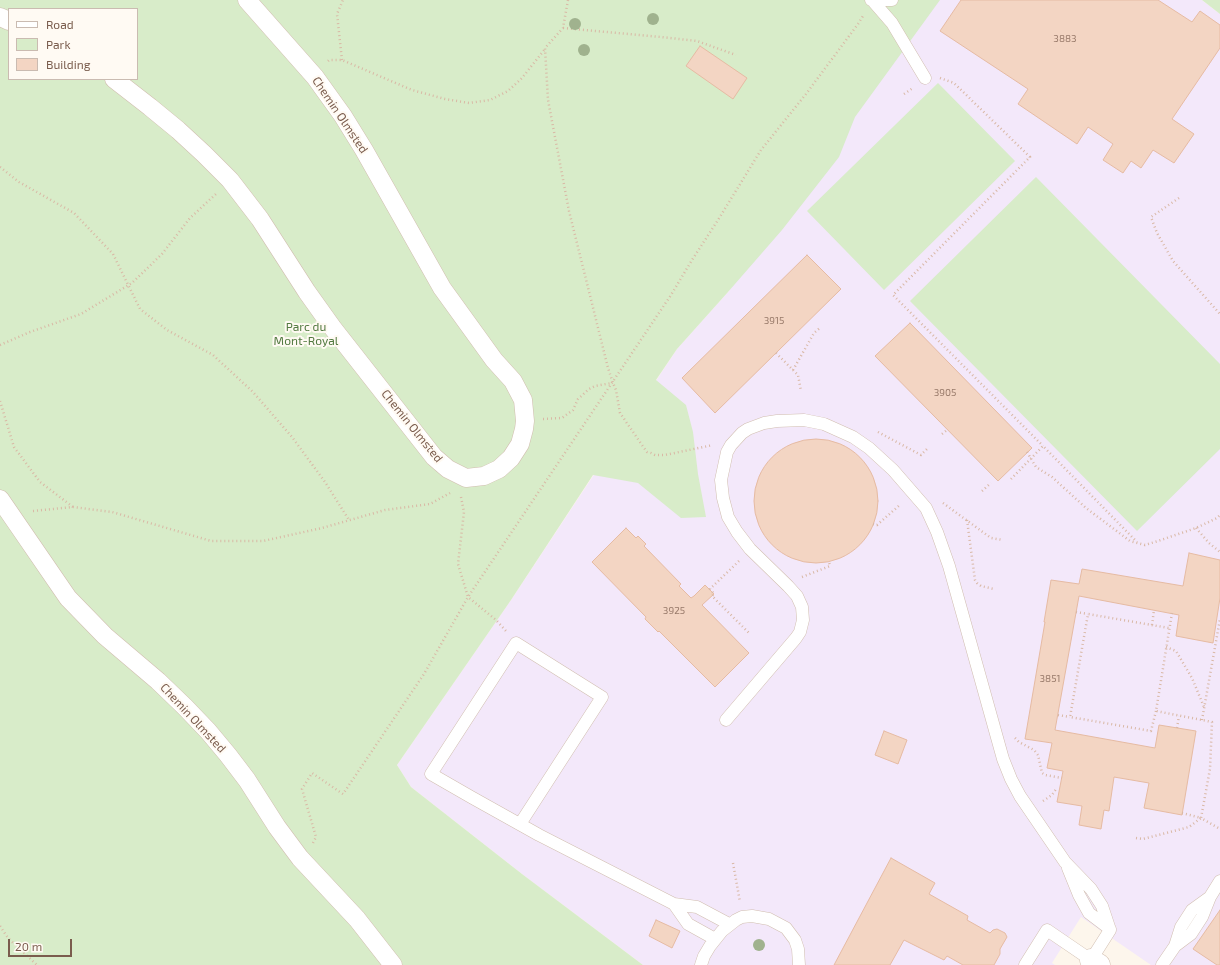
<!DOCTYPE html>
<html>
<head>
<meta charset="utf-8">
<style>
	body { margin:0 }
	#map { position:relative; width:1220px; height:965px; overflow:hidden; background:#fdf6ec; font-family:"Exo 2",sans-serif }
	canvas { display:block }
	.legend { position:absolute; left:8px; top:8px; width:130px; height:72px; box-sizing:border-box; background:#fffaf3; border:1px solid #cabbb1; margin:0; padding:5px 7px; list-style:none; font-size:12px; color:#7a5c4d }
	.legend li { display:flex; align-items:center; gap:8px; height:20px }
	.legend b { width:20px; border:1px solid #cabbb1 }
	.scale { position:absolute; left:8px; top:939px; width:64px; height:18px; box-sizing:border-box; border:2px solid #7a5c4d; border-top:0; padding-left:5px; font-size:12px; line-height:14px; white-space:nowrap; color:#7a5c4d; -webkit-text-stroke:3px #fffaf3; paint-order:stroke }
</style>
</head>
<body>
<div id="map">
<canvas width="1220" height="965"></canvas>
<ul class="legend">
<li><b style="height:5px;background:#fff"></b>Road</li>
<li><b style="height:11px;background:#d8ecc9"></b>Park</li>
<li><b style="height:11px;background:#f3d5c3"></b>Building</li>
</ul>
<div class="scale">20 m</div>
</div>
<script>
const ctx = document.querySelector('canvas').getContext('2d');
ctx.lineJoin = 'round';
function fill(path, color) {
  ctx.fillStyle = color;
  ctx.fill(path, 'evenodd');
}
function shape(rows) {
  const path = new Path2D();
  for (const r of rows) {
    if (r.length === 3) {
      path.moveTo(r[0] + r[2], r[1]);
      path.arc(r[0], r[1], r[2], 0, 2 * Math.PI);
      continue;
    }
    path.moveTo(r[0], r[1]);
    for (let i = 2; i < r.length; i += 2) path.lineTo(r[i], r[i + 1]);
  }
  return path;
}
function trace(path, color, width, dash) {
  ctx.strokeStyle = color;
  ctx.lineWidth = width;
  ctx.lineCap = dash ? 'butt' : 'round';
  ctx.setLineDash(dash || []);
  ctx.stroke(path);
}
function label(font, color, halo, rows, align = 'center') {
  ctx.font = font + ' "Exo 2",sans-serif';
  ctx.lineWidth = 4;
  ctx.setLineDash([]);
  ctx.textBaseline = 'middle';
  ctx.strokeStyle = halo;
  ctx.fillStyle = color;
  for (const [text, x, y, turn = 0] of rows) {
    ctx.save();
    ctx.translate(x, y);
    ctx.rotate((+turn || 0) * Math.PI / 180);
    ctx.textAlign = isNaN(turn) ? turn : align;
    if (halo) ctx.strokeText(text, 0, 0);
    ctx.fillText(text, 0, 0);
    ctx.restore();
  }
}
const education = shape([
	[930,0,1202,0,1220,14,1220,965,1151,965,1081,917,1052,963,1055,965,643,965,522,874,411,787,397,765,511,600,677,349,728,292,866,88]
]);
const green = shape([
	[0,0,940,0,855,117,839,157,782,230,728,292,677,349,656,380,686,405,693,432,698,474,706,517,681,518,638,483,593,475,511,600,397,765,411,787,522,874,643,965,0,965],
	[9,9,137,9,137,79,9,79],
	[1202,0,1220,0,1220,14],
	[938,83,1015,161,884,290,807,211],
	[1036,177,1220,364,1220,449,1137,531,910,301]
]);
const building = shape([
	[961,0,1158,0,1192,22,1200,11,1220,25,1220,48,1172,119,1194,134,1174,163,1153,150,1141,168,1131,161,1123,173,1103,160,1113,144,1088,127,1077,144,1018,104,1028,89,940,31,961,0],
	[700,46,747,78,733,99,686,66,700,46],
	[807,255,841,289,715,413,682,378,807,255],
	[910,323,1032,448,998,481,875,356,910,323],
	[816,501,62],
	[626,528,636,538,638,536,646,544,644,546,681,584,679,586,691,598,694,596,705,585,714,594,702,605,749,653,715,687,659,631,658,632,645,619,646,617,592,562,626,528],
	[1189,553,1220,560,1220,598,1213,643,1176,636,1179,615,1079,596,1055,730,1155,748,1159,725,1196,731,1182,815,1144,808,1149,783,1114,777,1109,811,1104,810,1101,829,1079,825,1082,806,1057,802,1063,771,1047,768,1052,743,1025,739,1045,622,1044,622,1051,580,1079,584,1082,569,1183,586,1189,553],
	[884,731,907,740,898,764,875,755,884,731],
	[891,858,935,883,929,894,968,916,967,920,990,933,993,930,997,929,1005,933,1007,937,1000,949,1000,954,994,965,963,965,947,956,944,960,904,940,890,965,834,965,891,858],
	[1220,910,1220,965,1217,965,1193,949,1220,910],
	[656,920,680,931,672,948,649,936,656,920]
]);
const path = shape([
	[568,0,563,28,545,48,548,100,569,211,608,368,613,383,616,390,620,413,642,445,647,452,651,453,655,455,665,455,713,445],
	[563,28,661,37,697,41,736,55],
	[342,60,337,14,343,0],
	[328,61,329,60,342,60,412,90,445,99,469,103,490,100,508,91,522,78,545,49],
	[940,78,954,83,1030,157,893,295,1043,446],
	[904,94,913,88],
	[0,167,19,182,74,213,113,254,140,309,167,330,213,355,253,392,292,437,325,482,349,520],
	[1179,198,1151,217,1157,233,1173,261,1220,314],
	[0,345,30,332,81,314,132,283,162,254,190,218,217,193],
	[776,353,798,375,801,391],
	[793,370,814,333,821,327],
	[0,401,14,447,40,482,73,507],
	[543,419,562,418,573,410,578,399,589,389,595,386,612,383],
	[878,432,921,455,927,449],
	[942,434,947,430],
	[1027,452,1036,467,1052,477,1086,508,1130,541,1145,545,1158,541,1196,528,1217,518,1220,515],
	[1011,479,1043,446,1137,542],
	[982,491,991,483],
	[461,497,464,512,458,564,468,597,496,620,506,631],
	[943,503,991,538,1003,540],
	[33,511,73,507,112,512,211,541,263,541,322,528,385,510,430,504,450,493],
	[967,520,975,580,977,583,981,586,994,589],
	[873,524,877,525,901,504],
	[1196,528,1209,543,1220,552],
	[739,561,710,589,714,594,712,596,749,633],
	[802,577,830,566,829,562],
	[1076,612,1088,614],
	[1172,613,1156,711,1212,722,1210,769,1201,818,1220,829],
	[1152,625,1154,610],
	[1166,647,1176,651,1192,678,1204,707],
	[1156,711,1151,731,1070,717,1088,614,1169,628],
	[1058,715,1070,717],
	[1202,720,1220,619],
	[1177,728,1179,716],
	[1015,738,1019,742,1034,750,1038,755,1042,773,1045,775,1062,778],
	[1043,801,1052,795,1056,789],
	[1182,813,1201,818],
	[1136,838,1143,839,1189,827,1201,818],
	[313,843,316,837,302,789,312,773,343,794,424,674,468,597,671,295,692,260,718,220,761,150,806,94,858,24,863,16],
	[733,863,740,902],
	[0,926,8,938,37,965]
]);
const service = shape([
	[871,0,892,0],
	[872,0,892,23,925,78],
	[726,720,796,638,800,632,803,620,802,607,797,596,788,586,750,549,737,532,728,517,723,498,721,480,727,452,731,445,742,433,748,429,764,423,777,421,804,420,824,424,853,437,869,448,893,470,926,508,937,532,949,566,1003,759,1011,779,1020,796,1065,862,1091,889,1102,906,1110,930],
	[520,824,602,697,516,643,431,774,471,797,539,835,674,904,697,907,729,924],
	[1068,868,1079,895,1089,913,1110,929],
	[674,904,688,924,715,939],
	[1175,946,1191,934,1202,917,1210,897,1220,881],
	[701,965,704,956,710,946,722,931,736,920,742,917,752,916,769,919,786,928,795,940,798,949,799,965],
	[1025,965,1047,930,1091,960,1110,930],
	[1162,965,1175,946,1181,927,1192,910,1210,897]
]);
const pedestrian = shape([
	[0,17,9,21],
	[114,79,150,107,178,130,204,154,230,180,260,219,307,292,332,327,434,457,448,469,466,478,484,476,499,469,511,458,520,444,524,429,525,421,523,400,513,381,494,360,442,288,364,150,343,116,315,77,247,0],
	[0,499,68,598,105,636,158,681,185,707,208,731,228,755,247,780,277,827,300,858,357,919,393,965]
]);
const minor = shape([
	[1091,960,1099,965]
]);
const trees = [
	[653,19],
	[575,24],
	[584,50],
	[759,945]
];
const numberNames = [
	["3883",1065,39],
	["3915",774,321],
	["3905",945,393],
	["3925",674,611],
	["3851",1050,679]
];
const streetNames = [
	["Chemin Olmsted",340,115,56],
	["Chemin Olmsted",412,426,51],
	["Chemin Olmsted",193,718,47]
];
const parkNames = [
	["Parc du",306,327],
	["Mont-Royal",306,341]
];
fill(education, '#f3e8fa');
fill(green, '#d8ecc9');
fill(building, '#f3d5c3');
trace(building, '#e6bba3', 1);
trace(service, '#d1beb0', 13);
trace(pedestrian, '#d1beb0', 19);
trace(minor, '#d1beb0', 23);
trace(path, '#d9b8a5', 2.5, [1, 3]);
trace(service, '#fff', 12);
trace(pedestrian, '#fff', 18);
trace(minor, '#fff', 22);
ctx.fillStyle = '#a0b28e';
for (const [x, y] of trees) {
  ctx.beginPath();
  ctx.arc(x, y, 6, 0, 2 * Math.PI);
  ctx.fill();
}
label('10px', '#987a6a', null, numberNames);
label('12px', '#7a5c4d', '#fffaf3', streetNames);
label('12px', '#537a41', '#fffaf3', parkNames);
</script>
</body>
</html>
